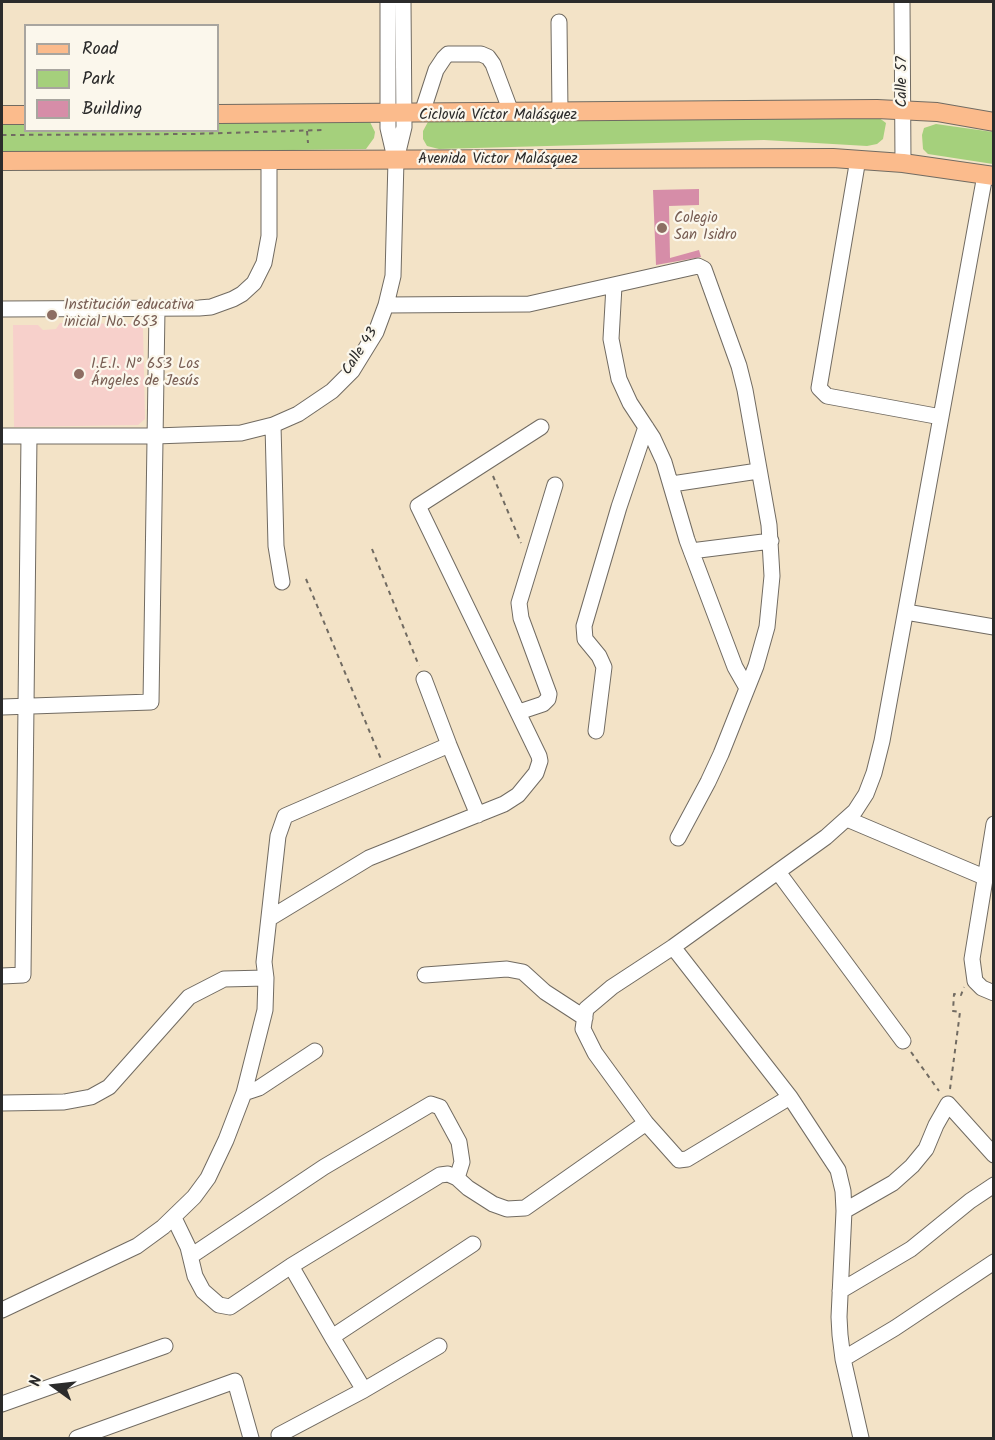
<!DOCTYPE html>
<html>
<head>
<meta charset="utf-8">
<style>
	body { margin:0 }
	#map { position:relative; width:995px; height:1440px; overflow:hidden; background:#f3e3c7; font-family:Kalam,sans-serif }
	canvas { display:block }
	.frame { position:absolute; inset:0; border:3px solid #2b2b2b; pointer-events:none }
	.legend { position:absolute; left:24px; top:24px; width:195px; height:108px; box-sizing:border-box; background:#fbf7ec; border:2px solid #a8a59f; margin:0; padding:8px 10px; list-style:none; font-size:18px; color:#2b2b2b }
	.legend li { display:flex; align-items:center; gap:12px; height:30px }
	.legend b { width:30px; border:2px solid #a8a59f }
	.north { position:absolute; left:24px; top:1356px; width:60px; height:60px; -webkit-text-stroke:4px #fbf7ec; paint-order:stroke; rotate:285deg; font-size:16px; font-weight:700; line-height:24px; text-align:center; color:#2b2b2b }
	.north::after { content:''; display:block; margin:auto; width:21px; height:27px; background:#2b2b2b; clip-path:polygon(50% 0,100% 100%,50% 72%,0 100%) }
</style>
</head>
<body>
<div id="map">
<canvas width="995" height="1440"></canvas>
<div class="frame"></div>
<ul class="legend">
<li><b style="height:8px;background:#fbbb8c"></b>Road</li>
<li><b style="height:16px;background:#a5d07c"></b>Park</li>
<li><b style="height:16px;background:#d68da8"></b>Building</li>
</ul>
<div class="north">N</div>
</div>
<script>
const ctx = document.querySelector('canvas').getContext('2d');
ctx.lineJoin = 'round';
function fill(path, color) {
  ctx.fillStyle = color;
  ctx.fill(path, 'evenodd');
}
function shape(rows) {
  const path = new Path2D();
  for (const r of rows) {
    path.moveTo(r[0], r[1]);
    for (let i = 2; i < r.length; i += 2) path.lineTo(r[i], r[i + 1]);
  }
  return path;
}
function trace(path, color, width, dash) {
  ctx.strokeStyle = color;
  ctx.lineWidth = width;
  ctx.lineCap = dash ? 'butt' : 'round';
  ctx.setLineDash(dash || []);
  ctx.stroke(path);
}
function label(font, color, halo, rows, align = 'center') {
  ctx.font = font + ' Kalam,sans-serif';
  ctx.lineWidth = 4.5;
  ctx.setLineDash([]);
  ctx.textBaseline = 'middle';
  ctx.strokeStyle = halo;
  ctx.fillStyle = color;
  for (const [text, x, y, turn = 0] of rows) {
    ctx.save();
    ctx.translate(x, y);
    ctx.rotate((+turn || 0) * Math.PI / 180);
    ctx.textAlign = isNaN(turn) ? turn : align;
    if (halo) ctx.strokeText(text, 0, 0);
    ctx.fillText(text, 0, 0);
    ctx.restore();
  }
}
const built = shape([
	[60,323,138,324,143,328,145,419,138,425,14,427,13,325,38,325,43,330,56,329]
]);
const green = shape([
	[878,117,886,123,883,139,877,144,867,146,764,140,439,149,427,146,423,139,423,131,429,120],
	[218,120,370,122,375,132,374,138,366,149,2,154,2,122,25,122,26,130,218,130],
	[936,124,993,132,993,164,928,154,923,149,922,135,924,128]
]);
const building = shape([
	[699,189,699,205,669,206,670,258,699,250,701,257,656,265,653,190]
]);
const path = shape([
	[307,131,308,143],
	[2,135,192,134,323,130],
	[493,476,521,543],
	[372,549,419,666],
	[306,579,381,759],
	[911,1052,939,1091],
	[950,1089,960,1012,953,1011,954,994,961,995,964,987]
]);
const minor = shape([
	[388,2,388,128,395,158],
	[902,2,903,163],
	[559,22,560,112],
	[422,113,436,70,444,58,448,54,481,54,488,57,493,64,511,112],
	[858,159,819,388,827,396,941,417],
	[614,286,611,339,619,379,630,403,653,438,664,462,687,540,735,667,747,688],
	[386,305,529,304,698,266,704,269,739,366,745,390,769,525,772,576,767,627,756,666,721,754,708,782,678,838],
	[2,309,199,308,211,307,233,299,242,294,254,283,264,263,269,236,269,161],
	[273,425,276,546,282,582],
	[2,436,155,436,241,433,273,425,298,414,332,391,352,371,376,332,386,305,393,276,396,160,404,127,403,2],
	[672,484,758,471],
	[691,551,771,541],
	[906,612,994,627],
	[424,679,449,745,478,815],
	[2,707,151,702,157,309],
	[519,712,543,704,548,699,549,694,521,618,519,603,555,485],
	[596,731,604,667,599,656,585,639,584,626,619,507,646,427],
	[847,819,984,877],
	[994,824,972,959,975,981,982,988,994,993],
	[778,872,903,1041],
	[270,918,369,858,504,804,518,795,536,773,540,761,539,756,418,506,541,427],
	[673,947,790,1097,838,1170,843,1191,844,1211,839,1317,840,1335,843,1359,861,1438],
	[425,975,507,969,523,972,545,992,585,1018],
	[2,976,23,975,29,436],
	[266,978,264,962,278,836,285,816,449,745],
	[244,1093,259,1088,315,1051],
	[790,1097,687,1159,679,1160,646,1123,595,1053,583,1029,586,1009,612,987,673,947,826,837,855,811,866,794,874,773,882,741,985,175],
	[2,1103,64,1102,91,1097,109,1087,189,997,224,979,266,978,265,1010,244,1093,226,1140,208,1178,194,1197,163,1227,137,1246,2,1310],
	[844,1211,893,1183,912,1166,926,1149,936,1125,948,1104,994,1155],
	[174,1218,188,1247,195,1276,203,1291,219,1305,230,1307,291,1266,440,1175,448,1174,457,1178,468,1188,493,1204,507,1209,525,1208,646,1123],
	[191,1256,324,1167,431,1104,440,1107,459,1142,462,1162,457,1178],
	[291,1266,332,1337,473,1244],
	[840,1291,911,1249,970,1201,994,1185],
	[332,1337,364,1390,439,1346],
	[843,1359,895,1328,994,1262],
	[2,1404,165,1346],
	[279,1435,364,1390],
	[77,1438,235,1381,251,1438]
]);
const major = shape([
	[218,114,877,109,937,112,994,122],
	[2,115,26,115],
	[2,161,833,158,903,163,994,176]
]);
const markers = [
	[662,228,6,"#8d6e63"],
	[52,315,6,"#8d6e63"],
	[79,374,6,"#8d6e63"]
];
const streetNames = [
	["Calle 57",903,82,-90],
	["Ciclovía Víctor Malásquez",498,116],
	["Avenida Victor Malásquez",498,160],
	["Calle 43",361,352,-57]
];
const educationNames = [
	["Colegio",674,219],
	["San Isidro",674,236],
	["Institución educativa",64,306],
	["inicial No. 653",64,323],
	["I.E.I. N° 653 Los",91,365],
	["Ángeles de Jesús",91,382]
];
fill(built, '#f7d0cb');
fill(green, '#a5d07c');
fill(building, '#d68da8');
trace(minor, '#716b62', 17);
trace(major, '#716b62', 20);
trace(path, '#716b62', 2, [4.5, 4.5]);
trace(minor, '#fff', 15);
trace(major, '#fbbb8c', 18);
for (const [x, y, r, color] of markers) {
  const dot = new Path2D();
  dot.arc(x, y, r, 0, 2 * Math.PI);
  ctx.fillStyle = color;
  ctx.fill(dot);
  trace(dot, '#fbf7ec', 2);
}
label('15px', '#2b2b2b', '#fbf7ec', streetNames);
label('15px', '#785e54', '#fbf7ec', educationNames, 'left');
</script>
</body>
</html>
